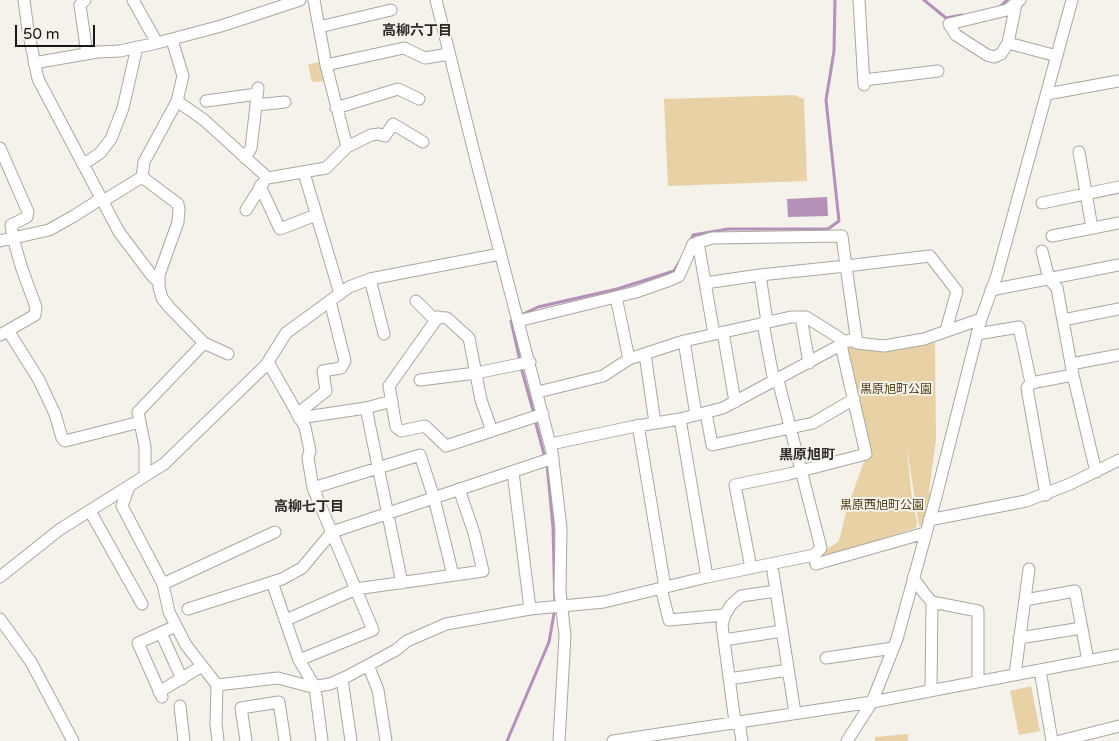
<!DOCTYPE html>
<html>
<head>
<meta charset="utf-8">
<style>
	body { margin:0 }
	#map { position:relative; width:1119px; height:741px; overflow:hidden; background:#f5f2ec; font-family:"Varela Round",sans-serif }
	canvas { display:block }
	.scale { position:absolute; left:15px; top:25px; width:80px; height:22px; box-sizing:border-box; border:2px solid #181715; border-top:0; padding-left:6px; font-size:15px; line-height:18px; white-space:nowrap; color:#181715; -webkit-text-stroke:4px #f5f2ec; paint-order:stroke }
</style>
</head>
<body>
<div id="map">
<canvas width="1119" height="741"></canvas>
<div class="scale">50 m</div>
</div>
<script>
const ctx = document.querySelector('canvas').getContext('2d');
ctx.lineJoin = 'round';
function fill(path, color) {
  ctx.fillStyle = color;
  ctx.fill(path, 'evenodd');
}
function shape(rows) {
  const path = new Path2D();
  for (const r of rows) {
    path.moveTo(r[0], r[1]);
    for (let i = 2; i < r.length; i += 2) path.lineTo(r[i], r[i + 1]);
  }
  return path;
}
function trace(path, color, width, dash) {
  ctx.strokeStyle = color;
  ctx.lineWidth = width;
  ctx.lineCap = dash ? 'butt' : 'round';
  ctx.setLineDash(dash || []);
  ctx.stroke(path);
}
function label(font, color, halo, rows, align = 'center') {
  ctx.font = font + ' "Varela Round","Noto Sans JP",sans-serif';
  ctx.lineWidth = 4;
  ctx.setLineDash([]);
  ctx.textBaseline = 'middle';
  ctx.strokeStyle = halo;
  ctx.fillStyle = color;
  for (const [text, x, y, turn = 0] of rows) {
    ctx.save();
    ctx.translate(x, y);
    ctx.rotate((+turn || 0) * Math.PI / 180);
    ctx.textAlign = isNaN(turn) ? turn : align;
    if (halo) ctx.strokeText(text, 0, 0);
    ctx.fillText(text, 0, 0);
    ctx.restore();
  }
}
const green = shape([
	[321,62,326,81,312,82,308,64],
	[794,95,804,99,807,181,668,186,664,99],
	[935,343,936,440,929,492,931,493,922,526,919,526,907,448,911,491,917,522,916,528,821,558,821,556,826,550,839,541,847,508,865,459,846,346,850,345,865,350,878,352],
	[1031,686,1040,731,1019,735,1010,691],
	[908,734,908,741,875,741,875,737]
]);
const water = shape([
	[827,197,828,216,788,217,787,199]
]);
const stream = shape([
	[924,0,946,18,962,15],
	[1000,7,1007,0],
	[690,242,693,235,728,229,828,229,839,221,826,100,834,51,835,0],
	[519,316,538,307,617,289,674,271,680,261],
	[514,320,511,321,520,361],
	[521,367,534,414],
	[535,420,545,458],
	[507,741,549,642,555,608,553,527,547,464]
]);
const street = shape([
	[24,0,28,30,38,79,119,232,153,277,159,282],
	[85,0,80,5,87,54],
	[133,0,157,43,221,26,300,0],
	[314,0,326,65,347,147],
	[436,0,476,160,552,452,561,528,560,591,565,636,559,741],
	[859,0,864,85],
	[1016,4,1008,43,1001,54,994,57,987,55,956,35,949,24,1007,10,1020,0],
	[319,27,391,10],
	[172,40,183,76,177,101,144,162,142,177,178,204,179,209,178,222,159,275,159,287,162,298,169,307,204,343,228,354],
	[1008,43,1057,56],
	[34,63,97,52,120,51,157,43],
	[326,65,404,48,425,58,449,54],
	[864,80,938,71],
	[1047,94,1119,81],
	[177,101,204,120,268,178,326,168,347,147,371,135,379,134,385,136,393,124,423,142],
	[206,101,257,94],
	[256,105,285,102],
	[336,108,398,89,419,99],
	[0,148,28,212,27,217,11,225,13,238,22,269,36,307,35,315,0,335],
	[1079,152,1092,228],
	[245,158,251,148,258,88],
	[84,164,100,153,111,139,123,108,137,47],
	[304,173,340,294],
	[260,186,280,229,316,215],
	[103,201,142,177],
	[1042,203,1119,187],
	[246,210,263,183],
	[1052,236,1119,223],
	[0,241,49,230,74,216,102,198],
	[698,242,714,334],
	[1042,251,1049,279,1057,288,1073,375,1096,472],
	[760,275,767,322],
	[370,279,384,334],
	[705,283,760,275,846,266,857,343],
	[991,290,1119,265],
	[616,297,629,359],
	[416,301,432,317,447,318,469,338,481,400,492,431],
	[438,317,389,386,396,427,401,431,425,426,446,446,543,414],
	[801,317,809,363],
	[1063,320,1119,309],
	[518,321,636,292,670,280,679,276,693,244,712,238,842,236,846,266,930,256,957,291,946,330],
	[763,323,774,382],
	[9,332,39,380,55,414,62,438,65,441,140,422],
	[723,332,735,402],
	[977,334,1019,327,1031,383,1027,388,1046,495],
	[684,341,696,415],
	[645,354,655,423],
	[268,362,305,427,310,451,308,458,313,488,373,630,299,660],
	[420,380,476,373,530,362],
	[778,380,821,548,814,555],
	[1031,383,1073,375,1071,364,1119,355],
	[538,392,603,376,629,359,684,341,791,317,806,317,846,342,850,340,857,343,884,346,924,339,981,319],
	[366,408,392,401],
	[706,413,712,445,813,423,854,399],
	[297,414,326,391,323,371,341,368,345,361,330,301],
	[299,418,366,408,402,583],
	[680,419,707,577],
	[638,425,665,587],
	[551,444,631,427,680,419,723,408,846,342],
	[513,472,530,609],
	[145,476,145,447,138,412,204,343],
	[129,487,122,506,163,584,169,612,186,645,217,685],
	[313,488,420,455,434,498,453,575],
	[90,511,142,604],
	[929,520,1026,501,1070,484,1119,460],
	[751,568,735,485,789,474,866,454,841,345],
	[773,572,795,713],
	[0,577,59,530,164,464,266,365,286,333,349,287,370,279,500,254],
	[913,578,925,594,932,602,978,611,978,681],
	[272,582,299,660,315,687,322,741],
	[163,584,275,532],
	[661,588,669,620,725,615],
	[1025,600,1075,591,1088,661],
	[188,609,282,579,302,568,332,532,553,458],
	[0,619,31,662,73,741],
	[286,620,356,589,483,571,474,533,459,489],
	[161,633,182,679],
	[1019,638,1082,628],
	[724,640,782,631],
	[826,658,893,648],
	[368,665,378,690,386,741],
	[1040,670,1052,741],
	[1015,674,1029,569],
	[342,679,351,741],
	[729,679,788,670],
	[931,690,932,602],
	[159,692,202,666],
	[162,697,138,643,176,626],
	[180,706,184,741],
	[735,722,722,625,725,615,731,605,741,596,776,591],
	[739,722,742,741],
	[218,741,216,724,217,685,278,678,312,687,330,684,348,676,396,650,407,641,446,624,530,609,604,602,707,577,814,555,816,564,925,533],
	[246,741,241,708,279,702,285,741],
	[613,741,872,702,1119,655],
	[847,741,872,702,897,639,936,497,981,319,997,275,1072,0],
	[1060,741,1119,726]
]);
const parkNames = [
	["黒原旭町公園",896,390],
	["黒原西旭町公園",882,506]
];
const neighbourhoodNames = [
	["高柳六丁目",417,31],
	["黒原旭町",807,455],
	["高柳七丁目",309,507]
];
fill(green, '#e8d2a5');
fill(water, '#b491b9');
trace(stream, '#b491b9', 3);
trace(street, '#a9a7a1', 13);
trace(street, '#fff', 11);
label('12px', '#4f3e18', '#f5f2ec', parkNames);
label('bold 14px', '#2c2a26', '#f5f2ec', neighbourhoodNames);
</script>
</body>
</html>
